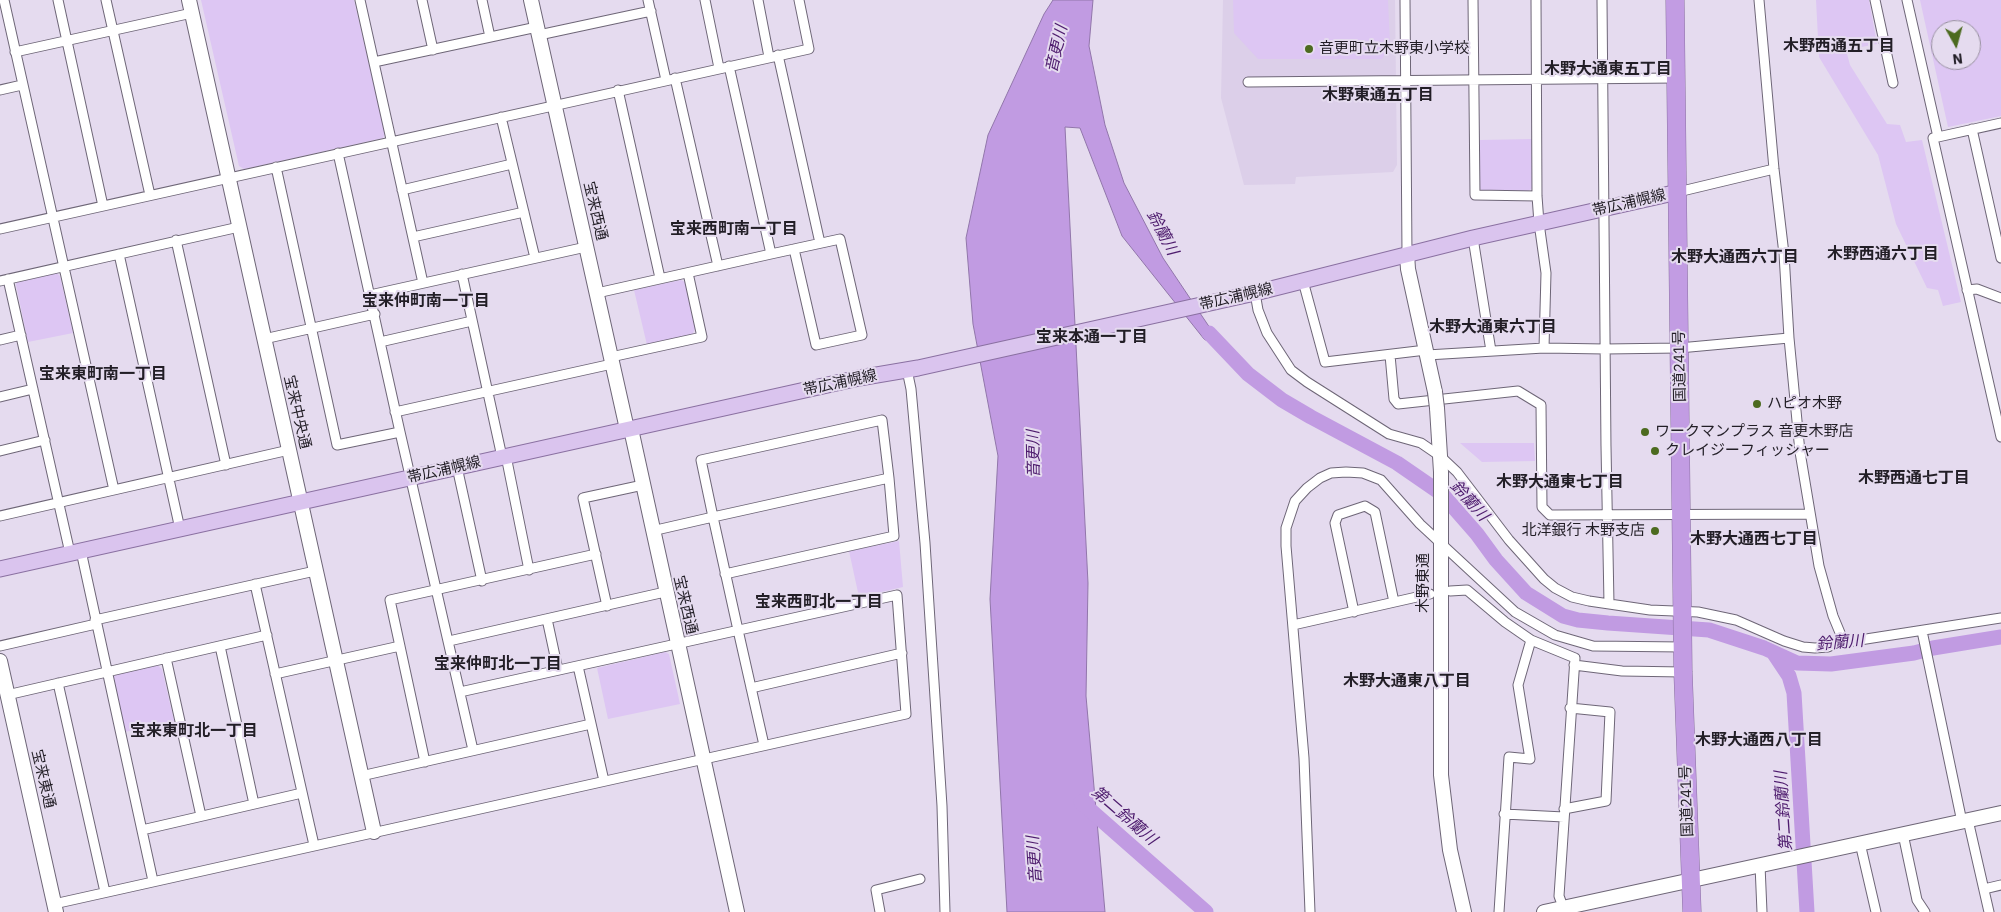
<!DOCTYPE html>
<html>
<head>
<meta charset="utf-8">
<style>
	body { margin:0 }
	#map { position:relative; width:2001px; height:912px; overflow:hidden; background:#e5dbef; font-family:"IBM Plex Sans",sans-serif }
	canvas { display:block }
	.north { position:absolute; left:1931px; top:20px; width:50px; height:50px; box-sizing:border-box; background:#e5dbef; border:1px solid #978f9f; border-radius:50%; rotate:173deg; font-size:14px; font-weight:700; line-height:20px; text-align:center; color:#221e26 }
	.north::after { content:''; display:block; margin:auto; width:18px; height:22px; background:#4c6a1f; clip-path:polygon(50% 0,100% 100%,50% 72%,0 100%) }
</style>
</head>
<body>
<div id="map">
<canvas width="2001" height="912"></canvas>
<div class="north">N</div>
</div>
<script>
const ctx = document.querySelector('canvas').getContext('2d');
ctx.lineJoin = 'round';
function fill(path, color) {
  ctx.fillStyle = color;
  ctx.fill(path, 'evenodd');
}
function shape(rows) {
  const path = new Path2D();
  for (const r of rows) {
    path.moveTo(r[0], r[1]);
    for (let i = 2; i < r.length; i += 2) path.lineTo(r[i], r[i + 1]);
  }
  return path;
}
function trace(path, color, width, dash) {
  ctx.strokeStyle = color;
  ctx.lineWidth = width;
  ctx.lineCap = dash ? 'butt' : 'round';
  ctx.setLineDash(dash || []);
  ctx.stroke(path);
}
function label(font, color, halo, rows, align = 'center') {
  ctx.font = font + ' "IBM Plex Sans","Noto Sans JP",sans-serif';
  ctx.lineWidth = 4;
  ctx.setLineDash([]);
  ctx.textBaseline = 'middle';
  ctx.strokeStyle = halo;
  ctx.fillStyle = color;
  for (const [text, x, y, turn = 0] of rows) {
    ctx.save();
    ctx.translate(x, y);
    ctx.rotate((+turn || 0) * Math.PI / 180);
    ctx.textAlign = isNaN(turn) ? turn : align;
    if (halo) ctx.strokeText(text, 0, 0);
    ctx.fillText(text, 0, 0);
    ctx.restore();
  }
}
const built = shape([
	[1223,0,1395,0,1397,165,1393,172,1296,177,1295,184,1244,185,1221,98]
]);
const green = shape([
	[201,0,354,0,385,133,383,138,244,169,239,166],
	[1233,0,1388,0,1390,45,1382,59,1258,59,1234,33],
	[1816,0,1869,0,1877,44,1846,50,1850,65,1887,124,1900,125,1906,142,1922,140,1961,302,1943,306,1938,290,1927,288,1896,224,1878,155,1819,57],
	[1920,0,2001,0,2001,116,1948,127],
	[1941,30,1971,30,1971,60,1941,60],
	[1532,139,1533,188,1528,191,1484,192,1480,189,1480,140],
	[55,272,60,276,73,333,28,342,16,285,17,281],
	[681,280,685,282,695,329,692,335,647,345,634,290],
	[1460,443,1534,443,1535,461,1482,462],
	[899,541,903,587,859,597,849,551],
	[665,652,669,654,680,704,608,719,597,668],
	[157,665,162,669,174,721,125,732,112,680,115,675]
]);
const water = shape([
	[1053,0,1093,0,1089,46,1105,125,1124,183,1163,258,1208,325,1225,344,1224,351,1204,339,1122,236,1080,128,1065,127,1088,583,1086,696,1105,912,1007,912,990,599,998,456,973,324,966,238,988,135,1044,14,1053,0]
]);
const river = shape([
	[1209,333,1248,374,1282,400,1311,417,1397,463,1442,494,1477,534,1496,560,1526,593,1563,616,1578,620,1608,623,1709,630,1764,648,1797,663,1831,664,1914,653,1933,648,2001,637],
	[1773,652,1789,676,1794,693,1807,912],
	[1081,802,1206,912]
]);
const street = shape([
	[4,0,114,490],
	[58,0,103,206],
	[106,0,150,195],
	[360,0,423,283],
	[422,0,433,50],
	[482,0,490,37],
	[648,0,666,80],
	[705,0,719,68],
	[758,0,769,57],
	[1405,0,1407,254],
	[1473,0,1475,195,1537,196],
	[1536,0,1537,196,1539,223,1546,273,1544,348],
	[1602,0,1606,446,1609,604],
	[1759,0,1774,169,1784,254,1789,338,1800,452,1819,566,1833,616,1843,640],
	[1875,0,1893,83],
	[1907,0,1938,137,1933,138,2001,437],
	[539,35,651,11],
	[15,52,192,13],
	[778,55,820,243],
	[374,62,537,27],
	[729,66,771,254],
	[675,78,718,266],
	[1248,82,1676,78],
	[0,90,22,85],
	[618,90,660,278],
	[501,117,535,258],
	[1972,129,2001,258],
	[1938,137,2001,123],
	[338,153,400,432,473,750],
	[276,167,337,445,400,432],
	[402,190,512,164],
	[1678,192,1774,169],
	[0,229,809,49,799,0],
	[413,237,524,212],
	[1473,238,1491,351],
	[176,240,226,465],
	[119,254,180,529],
	[462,274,502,457],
	[8,279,70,553],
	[0,281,239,227],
	[1303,281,1325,362,1426,350],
	[1967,290,1977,289,2001,298],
	[597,293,771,254,840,239,862,335,816,345,794,249],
	[1255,293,1258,310,1267,333,1291,370,1307,382,1389,434,1421,443,1440,456,1457,472,1509,540,1544,579,1555,588,1572,597,1589,601,1650,610,1698,612,1736,620,1784,641,1803,647,1815,648,1828,647,1843,640,1847,642,2001,618],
	[370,295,586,247],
	[264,339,375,314],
	[0,340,21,335],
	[380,342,472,321],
	[1390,355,1394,399,1398,404,1518,391,1541,405,1542,507,1550,515,1810,514],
	[1427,355,1544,348,1605,349,1679,348,1789,338],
	[611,357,702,337,688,273],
	[907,370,911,389,925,543,942,806,945,912],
	[0,397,33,389],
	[395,412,612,364],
	[0,451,45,440],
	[506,456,529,570],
	[457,467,482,581],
	[0,516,289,450],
	[652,531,713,517,889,478,882,420,701,460,713,517,738,630,764,745],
	[81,551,153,881],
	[725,574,894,536,889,478],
	[255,584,314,845],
	[1450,591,1467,590,1505,622,1531,640,1575,658,1559,896,1563,907],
	[607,606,583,498,643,485],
	[1354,612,1335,523,1338,515,1365,506,1375,512,1394,602],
	[547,619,558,670],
	[95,620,315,571],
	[1293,625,1430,594],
	[1922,631,1962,822],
	[449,641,665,592],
	[0,646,96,624],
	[220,646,254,804],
	[166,658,201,816],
	[1574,665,1622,671,1683,672],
	[578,666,604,781],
	[275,674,400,646],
	[58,683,105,892],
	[751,688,902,653],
	[7,695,267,635],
	[425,762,390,600,596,554],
	[361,776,591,724],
	[1564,809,1606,801,1610,712,1570,708],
	[1504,814,1564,817],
	[1968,820,1989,912],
	[142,830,302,793],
	[1903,834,1917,900,1925,912],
	[1860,843,1876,912],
	[1760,865,1762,912],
	[1984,889,2001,885],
	[54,904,906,714,897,595,460,692],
	[880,912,876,890,920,879],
	[1310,912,1304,758,1286,546,1286,528,1295,501,1307,488,1320,478,1331,473,1346,472,1363,473,1381,480,1420,524,1515,612,1555,635,1593,646,1683,647],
	[1499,912,1509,757,1530,759,1518,685,1531,640]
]);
const secondary = shape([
	[189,0,374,832],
	[531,0,627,429],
	[1407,254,1408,269,1435,392],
	[1437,408,1441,472,1441,775,1450,850,1464,912],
	[631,429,737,912],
	[0,661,56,912],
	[1544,912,2001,813]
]);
const primary = shape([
	[0,569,859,378,918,368,1255,293,1473,238,1678,192]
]);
const highway = shape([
	[1675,0,1683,672,1692,912]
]);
const secondaryBridge = shape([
	[1435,392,1437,408]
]);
const markers = [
	[1309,49,5,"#4c6a1f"],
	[1757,404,5,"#4c6a1f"],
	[1645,432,5,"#4c6a1f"],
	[1655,451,5,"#4c6a1f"],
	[1655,531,5,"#4c6a1f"]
];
const poiNames = [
	["音更町立木野東小学校",1319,49],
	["ハピオ木野",1767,404],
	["ワークマンプラス 音更木野店",1655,432],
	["クレイジーフィッシャー",1665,451],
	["北洋銀行 木野支店",1645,531,"right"]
];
const streetNames = [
	["帯広浦幌線",1629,203,-13],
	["宝来西通",595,211,77],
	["帯広浦幌線",1236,297,-13],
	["国道241号",1680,366,-91],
	["帯広浦幌線",840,383,-12],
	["宝来中央通",297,412,77],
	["帯広浦幌線",444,470,-13],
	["木野東通",1424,583,-90],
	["宝来西通",685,605,77],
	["宝来東通",43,779,77],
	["国道241号",1687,801,-92]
];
const neighbourhoodNames = [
	["木野西通五丁目",1839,46],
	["木野大通東五丁目",1608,69],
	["木野東通五丁目",1378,95],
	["宝来西町南一丁目",734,229],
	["木野西通六丁目",1883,254],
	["木野大通西六丁目",1735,257],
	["宝来仲町南一丁目",426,301],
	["木野大通東六丁目",1493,327],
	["宝来本通一丁目",1092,337],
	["宝来東町南一丁目",103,374],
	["木野西通七丁目",1914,478],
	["木野大通東七丁目",1560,482],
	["木野大通西七丁目",1754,539],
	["宝来西町北一丁目",819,602],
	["宝来仲町北一丁目",498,664],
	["木野大通東八丁目",1407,681],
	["宝来東町北一丁目",194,731],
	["木野大通西八丁目",1759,740]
];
const waterNames = [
	["音更川",1057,49,-77],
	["鈴蘭川",1162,233,62],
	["音更川",1034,454,-91],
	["鈴蘭川",1469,501,48],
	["鈴蘭川",1840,643,-5],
	["第二鈴蘭川",1784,811,-94],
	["第二鈴蘭川",1124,816,41],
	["音更川",1035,860,-94]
];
fill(built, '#dccfe9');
fill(green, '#ddc6f3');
fill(water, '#c19be2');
trace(water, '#9176aa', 1);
trace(river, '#c19be2', 15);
trace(street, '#6e6677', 11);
trace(secondary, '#6e6677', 16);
trace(primary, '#8a70a1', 17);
trace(highway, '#8a70a1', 19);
trace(street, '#fff', 9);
trace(secondary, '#fff', 14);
trace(primary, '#dac4ee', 15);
trace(highway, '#c29ce3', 18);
trace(secondaryBridge, '#6e6677', 16, []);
trace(secondaryBridge, '#fff', 14);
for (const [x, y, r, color] of markers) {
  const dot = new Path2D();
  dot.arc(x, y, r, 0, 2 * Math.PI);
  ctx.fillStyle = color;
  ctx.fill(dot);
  trace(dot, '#e5dbef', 2);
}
label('15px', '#221e26', '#e5dbef', poiNames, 'left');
label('15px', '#221e26', '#e5dbef', streetNames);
label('bold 16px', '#221e26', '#e5dbef', neighbourhoodNames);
label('italic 16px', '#4d1b6d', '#e5dbef', waterNames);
</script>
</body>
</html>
